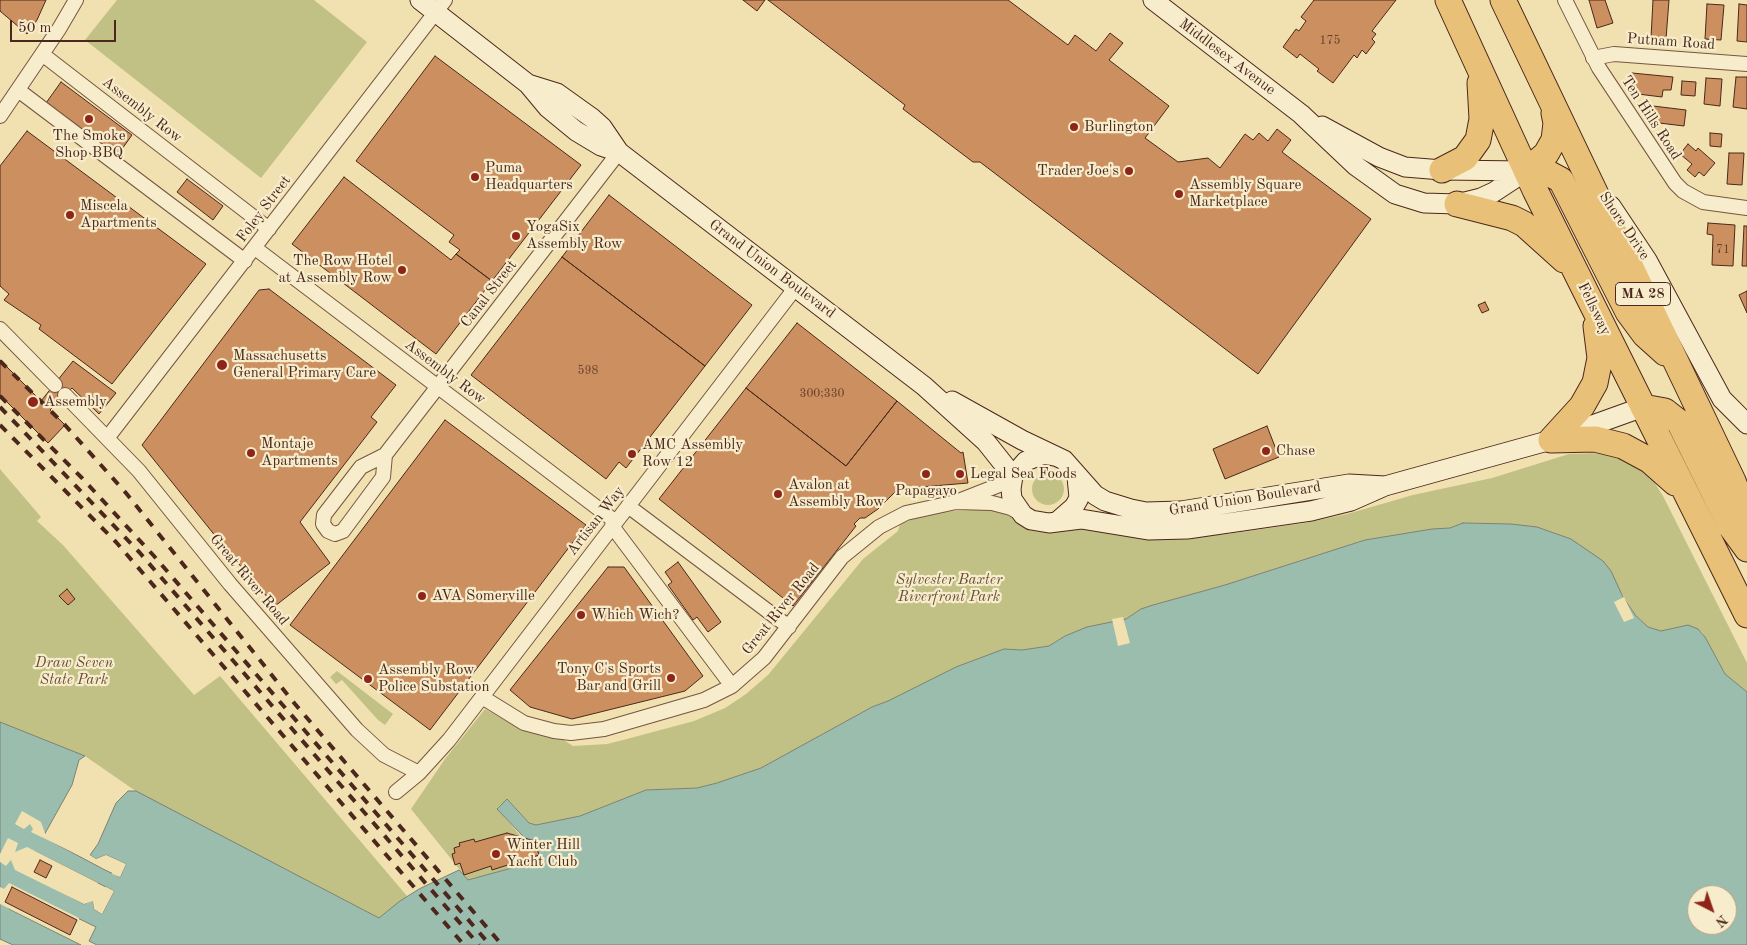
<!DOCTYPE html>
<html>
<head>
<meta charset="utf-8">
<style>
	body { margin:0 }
	#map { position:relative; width:1747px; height:945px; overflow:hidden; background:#f2e1b0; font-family:"Old Standard TT",serif }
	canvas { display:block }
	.north { position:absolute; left:1687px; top:885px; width:50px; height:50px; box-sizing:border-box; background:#f7eccc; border:1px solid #b29e85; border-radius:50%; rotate:139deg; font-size:14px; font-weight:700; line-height:20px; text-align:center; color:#4b281b }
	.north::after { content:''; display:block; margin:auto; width:18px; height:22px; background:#8f2418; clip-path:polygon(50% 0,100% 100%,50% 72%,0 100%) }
	.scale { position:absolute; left:10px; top:20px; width:106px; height:22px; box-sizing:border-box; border:2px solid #4b281b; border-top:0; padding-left:6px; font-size:15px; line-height:18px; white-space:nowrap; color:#4b281b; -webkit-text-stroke:4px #f7eccc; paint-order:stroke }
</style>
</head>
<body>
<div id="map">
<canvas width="1747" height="945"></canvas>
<div class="north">N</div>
<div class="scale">50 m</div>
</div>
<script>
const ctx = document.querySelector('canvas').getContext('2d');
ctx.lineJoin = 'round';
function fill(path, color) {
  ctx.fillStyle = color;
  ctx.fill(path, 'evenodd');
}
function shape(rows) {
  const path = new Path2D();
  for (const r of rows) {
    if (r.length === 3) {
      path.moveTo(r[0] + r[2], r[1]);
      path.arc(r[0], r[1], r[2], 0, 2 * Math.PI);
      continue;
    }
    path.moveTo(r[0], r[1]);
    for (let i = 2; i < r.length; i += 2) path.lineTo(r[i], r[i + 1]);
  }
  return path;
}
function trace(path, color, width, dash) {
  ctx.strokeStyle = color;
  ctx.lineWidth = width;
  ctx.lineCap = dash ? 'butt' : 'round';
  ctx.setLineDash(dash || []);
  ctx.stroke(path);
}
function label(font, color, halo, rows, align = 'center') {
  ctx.font = font + ' "Old Standard TT",serif';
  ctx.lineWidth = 4.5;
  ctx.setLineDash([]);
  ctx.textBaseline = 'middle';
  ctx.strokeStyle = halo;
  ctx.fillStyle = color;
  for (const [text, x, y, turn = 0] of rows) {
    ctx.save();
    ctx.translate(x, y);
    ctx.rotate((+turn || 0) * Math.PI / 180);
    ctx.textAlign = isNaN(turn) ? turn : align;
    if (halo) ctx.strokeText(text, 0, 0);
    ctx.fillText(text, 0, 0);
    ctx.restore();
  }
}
const green = shape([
	[117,0,314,0,367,42,261,178,85,40],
	[1600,453,1622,457,1640,467,1653,480,1663,496,1747,663,1747,692,1725,674,1702,632,1688,625,1661,631,1648,627,1636,616,1617,586,1571,539,1537,527,1511,524,1463,523,1450,528,1432,529,1365,540,1225,585,1153,605,1141,609,1126,619,1088,627,1065,636,1049,646,1022,650,1004,649,956,667,888,701,872,707,761,768,717,783,697,788,646,790,580,816,536,825,529,823,507,799,497,808,541,860,468,880,411,809,445,759,485,709,522,730,562,739,573,746,607,744,623,740,694,721,725,708,746,694,768,675,863,559,898,531,900,524,919,517,940,512,987,509,1083,526,1181,538,1227,534,1305,523,1347,514,1413,495,1492,478,1569,454],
	[0,469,41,517,37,521,63,545,194,695,220,676,407,896,379,918,140,794,85,756,0,722],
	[1048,489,16],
	[337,671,393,714,385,725,378,720,342,680,336,684,330,677]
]);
const water = shape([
	[1463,523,1511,524,1537,527,1571,539,1603,561,1611,571,1623,597,1636,616,1648,627,1661,631,1688,625,1698,629,1705,637,1725,674,1747,692,1747,945,97,945,89,941,96,927,18,889,9,909,81,945,13,945,0,939,0,722,85,756,79,760,72,785,43,837,105,870,120,877,126,864,106,855,96,859,90,855,98,844,116,803,128,791,136,791,379,918,400,901,419,889,459,870,468,880,541,860,521,834,497,809,507,799,529,823,536,825,580,816,646,790,697,788,717,783,761,768,872,707,888,701,956,667,1004,649,1022,650,1049,646,1065,636,1087,627,1126,619,1141,609,1153,605,1225,585,1365,540,1432,529,1450,528,1463,523],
	[36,852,114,891,102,914,94,909,93,900,84,904,25,873,36,852],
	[1697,895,1727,895,1727,925,1697,925,1697,895]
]);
const pier = shape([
	[1624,597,1634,618,1624,622,1614,602],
	[1123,617,1130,643,1118,646,1112,619],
	[22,811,41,822,46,836,88,857,88,854,96,859,106,855,126,864,120,877,112,874,113,871,119,874,123,865,106,858,96,861,104,865,101,866,31,832,33,829,30,824,24,829,15,824],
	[8,838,18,843,15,852,27,847,98,883,92,884,37,855,29,873,85,901,94,898,97,908,101,910,110,892,103,889,106,887,114,891,102,914,94,909,93,901,84,904,15,870,11,860,6,866,0,862,0,854],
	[9,883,79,918,79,921,74,920,19,892,12,907,83,945,0,904,0,887,4,889]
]);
const building = shape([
	[0,0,46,0,37,20,27,34,0,11,0,0],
	[743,0,765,0,757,11,743,0],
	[768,0,1008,0,1068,45,1075,35,1096,51,1110,33,1123,43,1109,60,1169,106,1145,138,1178,162,1208,158,1220,168,1245,134,1253,140,1259,133,1268,141,1277,129,1291,140,1282,152,1371,219,1258,374,980,162,973,162,903,109,905,105,768,0],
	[1314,0,1396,0,1372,31,1376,34,1372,39,1375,42,1366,54,1362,50,1357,58,1354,55,1333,83,1317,71,1319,69,1300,54,1297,58,1283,47,1296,29,1299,31,1306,21,1301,17,1314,0],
	[1589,0,1605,0,1613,23,1597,28,1589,0],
	[1653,0,1669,0,1666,39,1651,38,1653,0],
	[1707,4,1724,5,1721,40,1705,39,1707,4],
	[1739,4,1747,5,1747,42,1737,41,1739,4],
	[435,56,581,165,492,281,456,254,460,250,449,242,454,235,356,161,435,56],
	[1632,73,1673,77,1671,90,1663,90,1662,97,1630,93,1632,73],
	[1736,77,1747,77,1747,109,1733,107,1736,77],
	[1706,78,1722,79,1720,106,1704,104,1706,78],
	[1682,81,1696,82,1695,96,1681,95,1682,81],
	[61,82,132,135,117,156,46,103,61,82],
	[1653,106,1686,110,1684,126,1651,122,1653,106],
	[27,131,206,264,112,384,39,329,41,325,4,300,9,294,0,286,0,166,27,131],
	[1710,133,1722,134,1721,147,1710,146,1710,133],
	[1688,144,1696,151,1698,148,1715,163,1704,176,1699,172,1695,177,1687,170,1692,164,1680,154,1688,144],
	[1729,153,1744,153,1742,185,1727,184,1729,153],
	[344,177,451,260,456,254,492,281,436,354,292,244,344,177],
	[187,179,223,206,213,220,177,192,187,179],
	[609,195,752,305,705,366,562,257,609,195],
	[1708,223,1735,225,1733,266,1712,265,1713,235,1707,234,1708,223],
	[1744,226,1747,226,1747,266,1742,266,1744,226],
	[562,257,705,366,626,468,619,462,606,479,471,375,562,257],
	[269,289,396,385,371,417,377,422,300,522,330,563,275,606,225,548,142,445,259,290,269,289],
	[1747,291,1747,313,1739,295,1747,291],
	[1485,302,1489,310,1482,313,1478,305,1485,302],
	[797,323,897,401,846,466,746,388,797,323],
	[0,360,41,401,73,361,116,393,99,414,72,388,50,410,65,425,48,443,0,395,0,360],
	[746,388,846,466,897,401,961,453,963,452,968,483,898,489,878,509,865,518,860,518,854,524,856,526,793,606,659,499,746,388],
	[445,420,586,525,430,730,290,625,445,420],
	[1267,426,1279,457,1225,479,1213,449,1267,426],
	[678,562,721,622,708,632,697,617,693,620,668,585,672,582,665,572,678,562],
	[608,567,624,567,703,676,685,691,572,719,530,707,510,690,608,567],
	[67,589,75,599,68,605,59,596,67,589],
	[507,833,535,841,539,855,492,870,491,866,464,875,460,863,455,865,452,854,455,853,454,848,460,846,459,843,474,839,475,842,507,833],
	[40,860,52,866,46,878,34,872,40,860],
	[12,887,77,920,70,935,5,902,12,887]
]);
const street = shape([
	[1565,0,1599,68,1675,183,1683,191,1703,202,1747,208],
	[42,54,269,229],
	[1593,58,1614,54,1747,64],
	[18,90,245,261],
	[0,116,59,29,76,0],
	[255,248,616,522],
	[0,329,55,385],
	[65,395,139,471,230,584,357,730,384,755,419,773],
	[108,437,445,0],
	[385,455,383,477,343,531,335,534,328,531,323,524,324,515,361,467,385,455,619,152],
	[961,500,1012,480],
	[628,506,789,627],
	[612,526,732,686],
	[482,697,524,723,554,731,571,733,604,729,704,700,732,686,764,658,842,557,879,527,906,513,956,502,992,503,1011,508,1021,514],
	[396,792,419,773,449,740,796,287]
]);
const secondary = shape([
	[420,0,528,84,548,108,576,131,601,146,619,152,924,386,986,442,1013,476],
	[1153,0,1301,114,1356,166,1395,194,1424,203,1457,204,1481,198,1494,192,1526,171],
	[528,84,557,93,592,118,602,127,619,152],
	[1322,126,1379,157,1405,167,1442,170,1526,171],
	[1611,206,1647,260,1722,399,1747,424],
	[952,401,1022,440,1064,460,1095,495,1105,501,1131,509,1146,512,1181,511,1349,484,1385,486],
	[1054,456,1044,454,1026,461,1013,476,1011,489,1012,499,1023,515,1031,520,1049,523,1081,519,1148,530,1187,529,1311,511,1351,501,1385,486,1551,440,1643,407],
	[1058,521,1074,507,1079,498,1077,477]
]);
const highway = shape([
	[1448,0,1535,190,1747,615],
	[1503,0,1733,481,1747,517],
	[1442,170,1465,158,1478,140,1482,119,1480,83],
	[1526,171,1546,172,1561,180,1628,312,1645,335,1665,353],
	[1526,171,1546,154,1554,140,1556,123,1554,113],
	[1457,204,1512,218,1524,224,1564,260],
	[1643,407,1665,411,1679,422,1731,527,1747,549],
	[1551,440,1595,439,1623,446,1649,460,1675,483],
	[1551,440,1582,406,1595,383,1600,358,1596,326]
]);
const rail = shape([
	[0,361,65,425,126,493,295,704,502,945],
	[0,396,82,478,154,556,490,945],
	[0,407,140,553,479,945],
	[0,425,116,542,464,945]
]);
const markers = [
	[89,119,5,"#8f2418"],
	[1074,127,5,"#8f2418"],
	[1129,171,5,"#8f2418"],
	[475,177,5,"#8f2418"],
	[1179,194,5,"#8f2418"],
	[70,215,5,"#8f2418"],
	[516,236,5,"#8f2418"],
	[402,270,5,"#8f2418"],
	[222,365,6,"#8f2418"],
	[33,402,6,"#8f2418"],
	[1266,451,5,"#8f2418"],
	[251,453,5,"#8f2418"],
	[632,454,5,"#8f2418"],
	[926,474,5,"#8f2418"],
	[960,474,5,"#8f2418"],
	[778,494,5,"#8f2418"],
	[422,596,5,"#8f2418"],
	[581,615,5,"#8f2418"],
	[671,678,5,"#8f2418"],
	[368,679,5,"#8f2418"],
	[496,854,5,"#8f2418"]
];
const numberNames = [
	["175",1330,41],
	["71",1723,250],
	["598",588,371],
	["300;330",822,394]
];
const shields = [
	[1643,294,55]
];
const shieldNames = [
	["MA 28",1643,294]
];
const streetNames = [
	["Putnam Road",1671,42,4],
	["Middlesex Avenue",1227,57,37],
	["Assembly Row",142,110,38],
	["Ten Hills Road",1651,118,57],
	["Foley Street",264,209,-53],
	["Shore Drive",1624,226,56],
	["Grand Union Boulevard",772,269,37],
	["Canal Street",489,294,-52],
	["Fellsway",1594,309,64],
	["Assembly Row",445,372,37],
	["Grand Union Boulevard",1245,499,-9],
	["Artisan Way",596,521,-52],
	["Great River Road",249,580,50],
	["Great River Road",781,609,-51]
];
const poiNames = [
	["Burlington",1084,127],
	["The Smoke",89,136,"center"],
	["Shop BBQ",89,153,"center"],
	["Puma",485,168],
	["Headquarters",485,185],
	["Trader Joe's",1119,171,"right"],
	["Assembly Square",1189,185],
	["Marketplace",1189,202],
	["Miscela",80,206],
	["Apartments",80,223],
	["YogaSix",526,227],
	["Assembly Row",526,244],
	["The Row Hotel",392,261,"right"],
	["at Assembly Row",392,278,"right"],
	["Massachusetts",233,356],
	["General Primary Care",233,373],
	["Assembly",44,402],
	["Montaje",261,444],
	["Apartments",261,461],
	["AMC Assembly",642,445],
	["Row 12",642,462],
	["Chase",1276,451],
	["Legal Sea Foods",970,474],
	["Avalon at",788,485],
	["Assembly Row",788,502],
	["Papagayo",926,491,"center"],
	["AVA Somerville",432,596],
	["Which Wich?",591,615],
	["Tony C's Sports",661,669,"right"],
	["Bar and Grill",661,686,"right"],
	["Assembly Row",378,670],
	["Police Substation",378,687],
	["Winter Hill",506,845],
	["Yacht Club",506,862]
];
const parkNames = [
	["Sylvester Baxter",949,580],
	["Riverfront Park",949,597],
	["Draw Seven",74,663],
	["State Park",74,680]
];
fill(green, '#c1c186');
fill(water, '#9bbdae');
trace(water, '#7b8173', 1);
fill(pier, '#f2e1b0');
fill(building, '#cb8f60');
trace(building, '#4b281b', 1);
trace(street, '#755640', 16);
trace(secondary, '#4b281b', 21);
trace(highway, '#4b281b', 27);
trace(street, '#f7eccc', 14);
trace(secondary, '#f7eccc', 19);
trace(highway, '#e9c078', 25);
trace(rail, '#4b281b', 4, [9, 9]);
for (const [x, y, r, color] of markers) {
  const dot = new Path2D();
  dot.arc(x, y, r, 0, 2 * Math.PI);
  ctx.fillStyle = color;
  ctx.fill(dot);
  trace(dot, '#f7eccc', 2);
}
label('12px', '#6b422c', null, numberNames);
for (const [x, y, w] of shields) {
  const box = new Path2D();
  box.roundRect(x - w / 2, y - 11.5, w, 23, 4);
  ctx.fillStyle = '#f7eccc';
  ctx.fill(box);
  trace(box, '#4b281b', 1);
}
label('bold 14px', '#4b281b', null, shieldNames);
label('15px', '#4b281b', '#f7eccc', streetNames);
label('15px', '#4b281b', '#f7eccc', poiNames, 'left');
label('italic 15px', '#684e36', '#f7eccc', parkNames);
</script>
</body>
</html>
